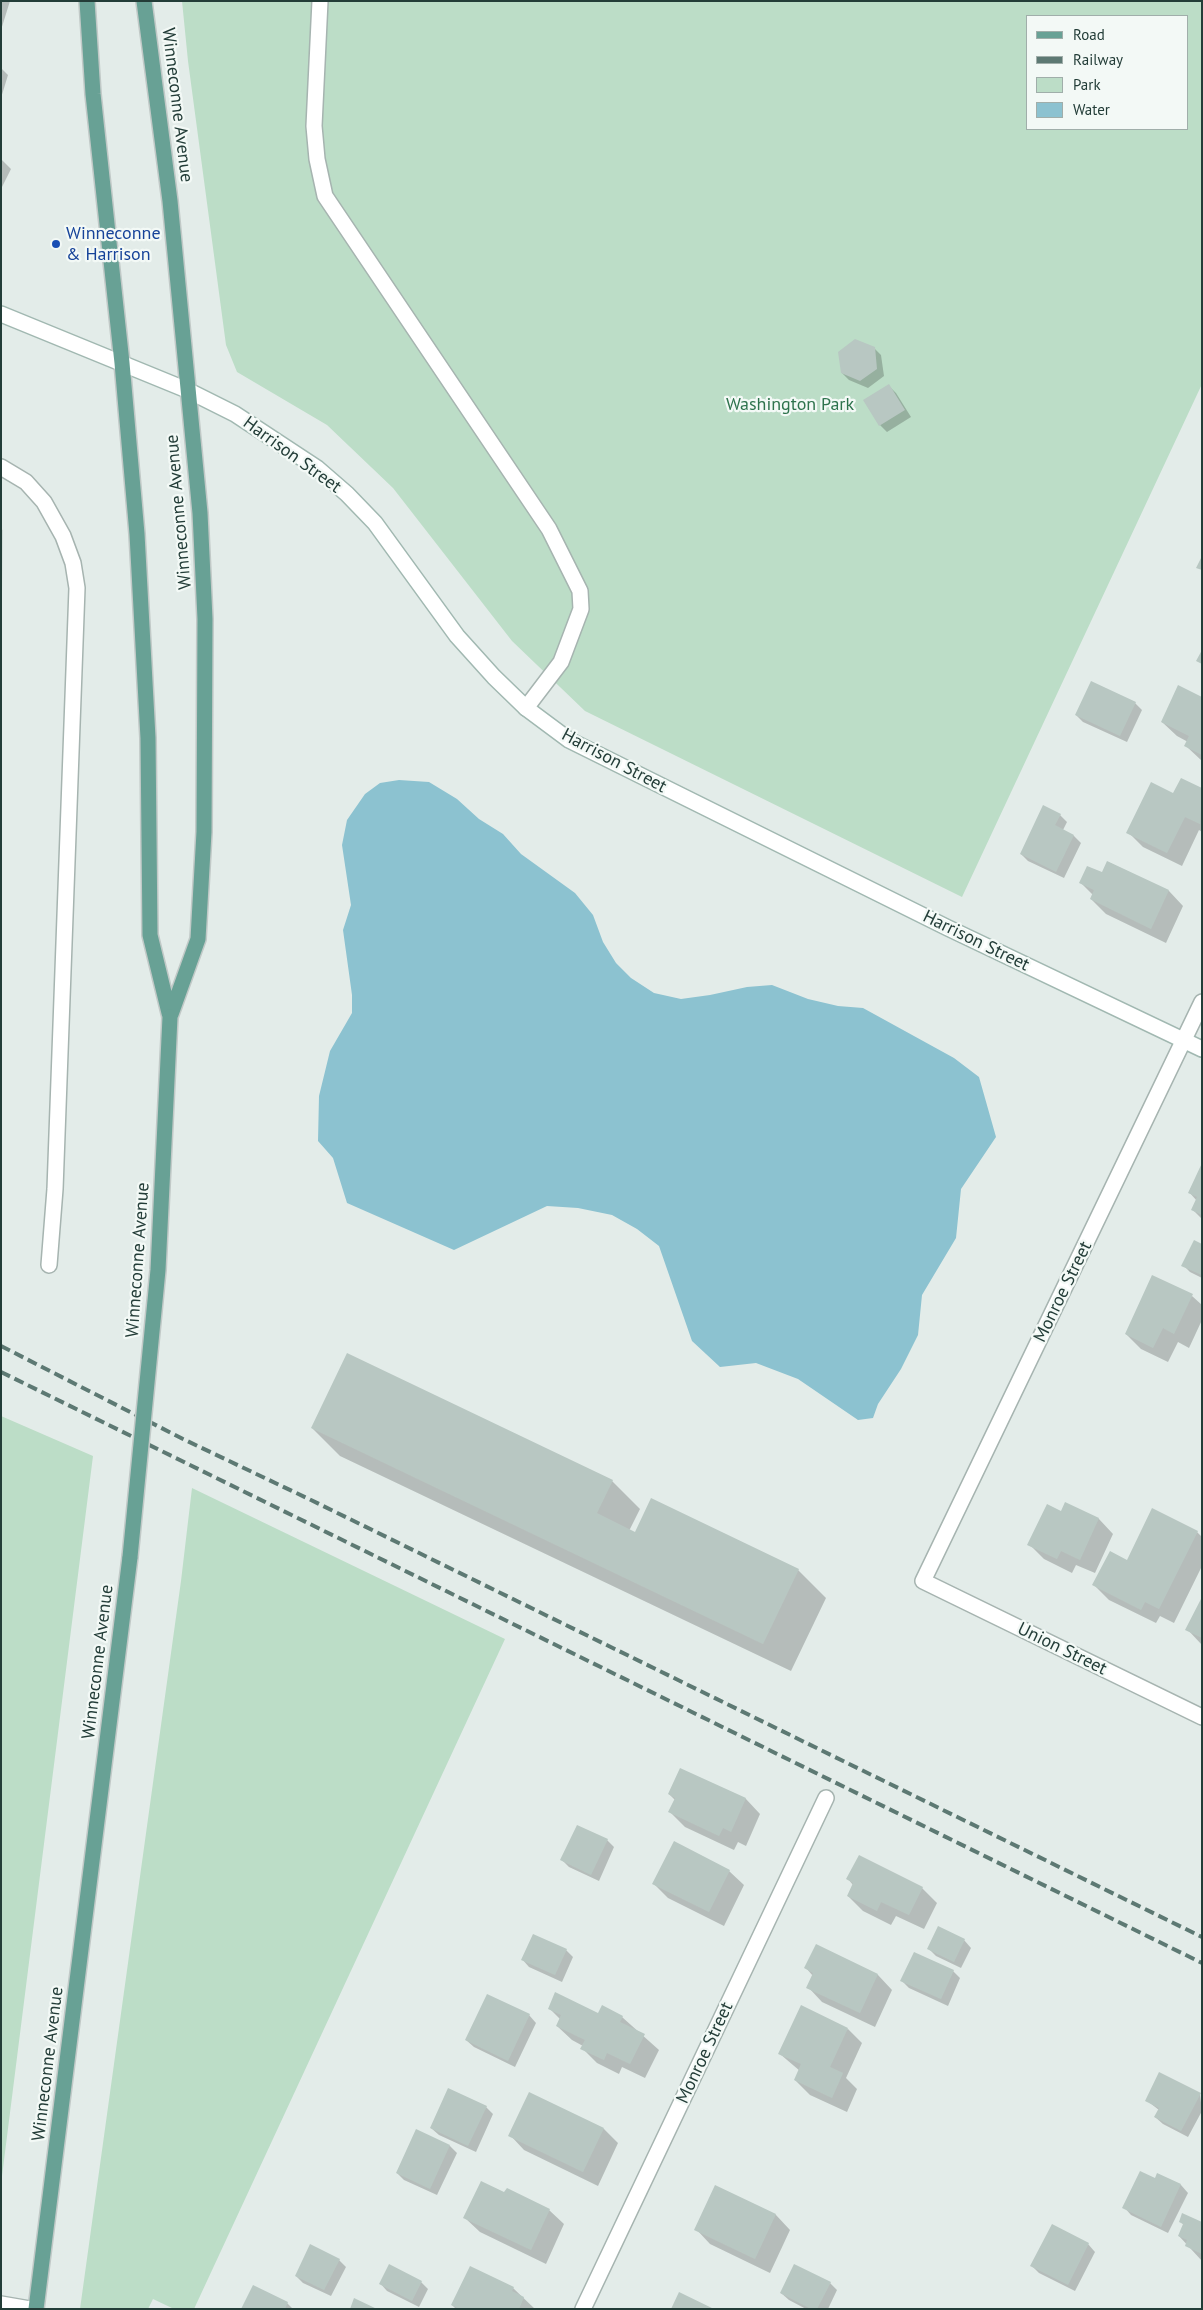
<!DOCTYPE html>
<html>
<head>
<meta charset="utf-8">
<style>
	body { margin:0 }
	#map { position:relative; width:1203px; height:2310px; overflow:hidden; background:#e3ece9; font-family:"PT Sans",sans-serif }
	canvas { display:block }
	.frame { position:absolute; inset:0; border:2px solid #233d38; pointer-events:none }
	.legend { position:absolute; left:1026px; top:15px; width:162px; height:115px; box-sizing:border-box; background:#f3f9f6; border:1px solid #a0aeaa; margin:0; padding:6px 9px; list-style:none; font-size:15px; color:#233d38 }
	.legend li { display:flex; align-items:center; gap:10px; height:25px }
	.legend b { width:25px; border:1px solid #a0aeaa }
</style>
</head>
<body>
<div id="map">
<canvas width="1203" height="2310"></canvas>
<div class="frame"></div>
<ul class="legend">
<li><b style="height:6px;background:#68a195"></b>Road</li>
<li><b style="height:6px;background:#5d7973"></b>Railway</li>
<li><b style="height:14px;background:#bcddc7"></b>Park</li>
<li><b style="height:14px;background:#8cc2d0"></b>Water</li>
</ul>
</div>
<script>
const ctx = document.querySelector('canvas').getContext('2d');
ctx.lineJoin = 'round';
function fill(path, color) {
  ctx.fillStyle = color;
  ctx.fill(path, 'evenodd');
}
function shape(rows) {
  const path = new Path2D();
  for (const r of rows) {
    path.moveTo(r[0], r[1]);
    for (let i = 2; i < r.length; i += 2) path.lineTo(r[i], r[i + 1]);
  }
  return path;
}
function trace(path, color, width, dash) {
  ctx.strokeStyle = color;
  ctx.lineWidth = width;
  ctx.lineCap = dash ? 'butt' : 'round';
  ctx.setLineDash(dash || []);
  ctx.stroke(path);
}
function label(font, color, halo, rows, align = 'center') {
  ctx.font = font + ' "PT Sans",sans-serif';
  ctx.lineWidth = 4.5;
  ctx.setLineDash([]);
  ctx.textBaseline = 'middle';
  ctx.strokeStyle = halo;
  ctx.fillStyle = color;
  for (const [text, x, y, turn = 0] of rows) {
    ctx.save();
    ctx.translate(x, y);
    ctx.rotate((+turn || 0) * Math.PI / 180);
    ctx.textAlign = isNaN(turn) ? turn : align;
    if (halo) ctx.strokeText(text, 0, 0);
    ctx.fillText(text, 0, 0);
    ctx.restore();
  }
}
const built = shape([
	[1,529,3,530,1,654]
]);
const green = shape([
	[182,1,1202,1,1202,384,962,897,585,711,512,641,393,488,327,425,237,372,226,345,188,61],
	[1027,16,1187,16,1187,129,1027,129],
	[1,1416,93,1456,2,2176,1,2176],
	[192,1488,505,1639,194,2309,174,2309,153,2299,148,2309,80,2309,181,1581]
]);
const water = shape([
	[399,780,429,782,457,799,479,819,503,834,521,854,575,893,593,915,603,942,616,963,631,978,654,993,681,999,710,995,747,987,772,985,808,999,838,1006,863,1008,954,1058,979,1077,996,1137,961,1189,956,1238,922,1295,918,1335,901,1369,878,1404,873,1418,858,1420,798,1379,756,1363,720,1367,692,1341,659,1246,637,1229,612,1215,578,1208,547,1206,454,1250,347,1203,333,1158,318,1141,319,1096,330,1051,352,1013,352,995,343,930,351,905,342,845,347,820,365,794,380,783]
]);
const shadow = shape([
	[1,1,10,1,1,30],
	[1,68,8,75,1,98],
	[1,159,11,169,1,189],
	[874,348,881,355,884,376,868,388,849,380,842,373],
	[889,386,896,393,911,417,887,432,880,425],
	[1202,698,1202,761,1186,746,1188,742,1177,736,1162,722],
	[1135,703,1142,710,1127,742,1083,722,1076,715],
	[1202,789,1202,832,1199,830,1182,866,1143,847,1128,832,1174,795],
	[1060,815,1067,822,1063,830,1074,836,1081,843,1064,878,1028,861,1021,854],
	[1108,862,1169,891,1183,906,1166,943,1106,914,1091,899,1093,895,1081,883,1102,874],
	[1202,1166,1202,1219,1193,1210,1197,1201,1189,1192],
	[1202,1245,1202,1278,1190,1272,1183,1265],
	[1192,1296,1202,1305,1202,1320,1189,1348,1178,1342,1168,1362,1141,1349,1126,1334],
	[312,1428,612,1481,640,1509,629,1531,798,1570,826,1598,791,1671,340,1456],
	[1066,1504,1099,1519,1113,1534,1095,1573,1076,1565,1072,1573,1044,1559,1029,1544,1062,1513],
	[1197,1532,1202,1537,1202,1566,1174,1623,1160,1616,1156,1623,1109,1600,1094,1585,1127,1562],
	[1202,1599,1202,1645,1187,1629],
	[681,1770,746,1799,760,1814,746,1846,738,1842,734,1850,685,1827,670,1812,675,1800,669,1794],
	[607,1840,614,1847,599,1881,569,1867,562,1860],
	[729,1871,744,1885,724,1926,668,1898,654,1884],
	[848,1879,922,1888,937,1903,924,1929,896,1916,891,1925,863,1911,848,1896,853,1885],
	[964,1940,971,1948,961,1968,936,1956,929,1949],
	[817,1946,878,1975,892,1990,875,2027,822,2002,808,1987,813,1976,806,1968],
	[566,1950,573,1957,562,1982,529,1967,522,1959],
	[953,1971,960,1978,948,2006,909,1988,902,1981],
	[549,2008,622,2017,659,2050,645,2078,622,2067,619,2074,597,2063,582,2048,583,2046,572,2040,557,2026,560,2019],
	[529,2015,536,2023,515,2067,474,2047,466,2040],
	[848,2029,862,2043,846,2078,857,2089,847,2112,810,2095,795,2080,800,2071,780,2054],
	[1200,2094,1202,2111,1188,2137,1163,2124,1155,2117,1159,2110,1146,2100],
	[486,2107,493,2114,476,2152,439,2135,431,2128],
	[604,2129,618,2143,598,2186,524,2150,510,2135],
	[417,2131,450,2146,457,2153,437,2195,404,2180,397,2173],
	[1158,2174,1181,2185,1188,2193,1168,2233,1131,2215,1124,2207,1155,2179],
	[716,2187,776,2215,790,2230,770,2273,710,2244,696,2229],
	[505,2194,549,2210,564,2224,546,2264,480,2232,465,2218],
	[1180,2221,1202,2224,1202,2261,1179,2236,1184,2225],
	[1088,2244,1095,2252,1075,2291,1039,2273,1032,2266],
	[339,2260,346,2267,331,2296,303,2283,296,2276],
	[421,2282,428,2289,419,2307,387,2291,380,2283],
	[830,2283,837,2290,828,2309,806,2309,789,2300,781,2293],
	[513,2288,535,2309,456,2309,452,2305],
	[287,2303,293,2309,243,2309]
]);
const building = shape([
	[855,339,875,347,877,369,860,381,841,373,838,352],
	[889,384,905,410,879,426,863,400],
	[1202,556,1202,570,1196,568],
	[1202,650,1202,664,1196,661],
	[1091,681,1136,702,1120,736,1075,715],
	[1178,685,1202,697,1202,755,1184,746,1189,736,1161,722],
	[1181,778,1202,788,1200,824,1185,817,1167,853,1126,833,1151,782,1173,793],
	[1043,805,1061,814,1055,825,1074,835,1056,872,1020,854],
	[1107,861,1169,890,1151,929,1090,899,1094,890,1079,883,1087,866,1102,872],
	[1202,1163,1202,1215,1191,1210,1197,1197,1188,1193],
	[1194,1240,1202,1244,1202,1275,1181,1266],
	[1152,1275,1193,1294,1174,1334,1163,1328,1153,1348,1125,1334],
	[347,1353,613,1480,597,1513,635,1532,651,1498,799,1569,763,1644,311,1428],
	[1065,1502,1099,1518,1080,1560,1061,1551,1057,1559,1027,1545,1047,1504,1061,1511],
	[1152,1508,1198,1531,1159,1609,1145,1602,1141,1610,1092,1585,1110,1551,1127,1560],
	[1202,1597,1202,1638,1185,1630],
	[680,1768,746,1798,731,1832,723,1828,719,1836,668,1812,675,1798,668,1794],
	[577,1825,608,1839,591,1875,560,1860],
	[674,1841,730,1870,709,1912,652,1884],
	[859,1855,923,1887,909,1915,881,1902,877,1911,847,1896,853,1883,846,1879],
	[938,1926,965,1939,954,1962,927,1949],
	[533,1934,567,1949,555,1975,521,1960],
	[816,1944,878,1974,860,2013,806,1988,813,1973,804,1968],
	[914,1952,954,1970,941,1999,900,1981],
	[555,1992,598,2013,602,2005,623,2016,620,2022,645,2034,630,2064,607,2053,604,2060,580,2049,585,2040,556,2026,561,2015,548,2009],
	[487,1994,530,2014,508,2061,465,2040],
	[801,2005,848,2028,830,2067,843,2073,832,2098,794,2080,801,2064,778,2054],
	[1159,2072,1201,2093,1181,2131,1154,2117,1159,2108,1145,2101],
	[448,2088,487,2106,468,2146,430,2128],
	[529,2092,604,2128,583,2172,508,2136],
	[416,2129,450,2145,430,2189,396,2173],
	[1140,2171,1155,2178,1157,2173,1181,2184,1161,2227,1122,2208],
	[481,2181,504,2192,507,2188,550,2209,531,2250,463,2218],
	[715,2185,776,2214,755,2259,694,2230],
	[1182,2213,1202,2222,1202,2254,1185,2246,1187,2240,1178,2236,1183,2224,1179,2222],
	[1052,2224,1089,2243,1068,2285,1030,2266],
	[310,2244,340,2259,324,2290,295,2276],
	[389,2264,422,2281,412,2301,379,2284],
	[794,2264,831,2282,817,2309,811,2309,780,2293],
	[470,2266,514,2287,512,2291,524,2297,519,2309,459,2309,451,2305],
	[253,2285,288,2302,285,2309,241,2309],
	[679,2292,714,2309,671,2309],
	[354,2298,377,2309,350,2309]
]);
const lane = shape([
	[320,1,314,126,317,159,325,196,549,529,580,591,581,609,561,662,526,708],
	[1,467,26,482,44,502,63,536,73,563,77,588,55,1189,49,1265]
]);
const street = shape([
	[1202,1002,923,1581,1202,1717],
	[1,2304,30,2309],
	[583,2309,826,1798]
]);
const secondary = shape([
	[1,314,187,390,235,414,317,468,347,494,375,523,457,636,494,677,526,708,569,740,948,928,1202,1049]
]);
const primary = shape([
	[87,1,93,94,122,363,137,534,148,738,150,935,170,1017],
	[144,1,170,201,200,513,205,619,204,832,198,939,170,1017],
	[36,2309,130,1557]
]);
const rail = shape([
	[1,1346,183,1439,311,1500,1202,1937],
	[1,1372,1202,1963]
]);
const primaryBridge = shape([
	[130,1557,158,1270,170,1017]
]);
const markers = [
	[56,244,5,"#1a4fb4"]
];
const streetNames = [
	["Winneconne Avenue",177,105,83],
	["Harrison Street",292,455,36],
	["Winneconne Avenue",179,512,-95],
	["Harrison Street",614,761,28],
	["Harrison Street",976,941,26],
	["Winneconne Avenue",138,1260,-86],
	["Monroe Street",1063,1292,-64],
	["Union Street",1062,1649,26],
	["Winneconne Avenue",98,1662,-83],
	["Monroe Street",705,2053,-65],
	["Winneconne Avenue",48,2064,-83]
];
const transitNames = [
	["Winneconne",66,234],
	["& Harrison",66,255]
];
const parkNames = [
	["Washington Park",790,405]
];
fill(built, '#d1dcd8');
fill(green, '#bcddc7');
fill(water, '#8cc2d0');
fill(shadow, '#0003');
fill(building, '#b8c7c2');
trace(lane, '#a6b4b0', 18);
trace(street, '#a6b4b0', 18);
trace(secondary, '#a1b8b1', 18);
trace(primary, '#c1c9c7', 18);
trace(lane, '#fff', 15);
trace(street, '#fff', 15);
trace(secondary, '#fff', 15);
trace(primary, '#68a195', 15);
trace(rail, '#5d7973', 4, [10, 5]);
trace(primaryBridge, '#c1c9c7', 18, []);
trace(primaryBridge, '#68a195', 15);
for (const [x, y, r, color] of markers) {
  const dot = new Path2D();
  dot.arc(x, y, r, 0, 2 * Math.PI);
  ctx.fillStyle = color;
  ctx.fill(dot);
  trace(dot, '#f3f9f6', 2);
}
label('18px', '#233d38', '#f3f9f6', streetNames);
label('18px', '#164399', '#f3f9f6', transitNames, 'left');
label('18px', '#2e734d', '#f3f9f6', parkNames);
</script>
</body>
</html>
